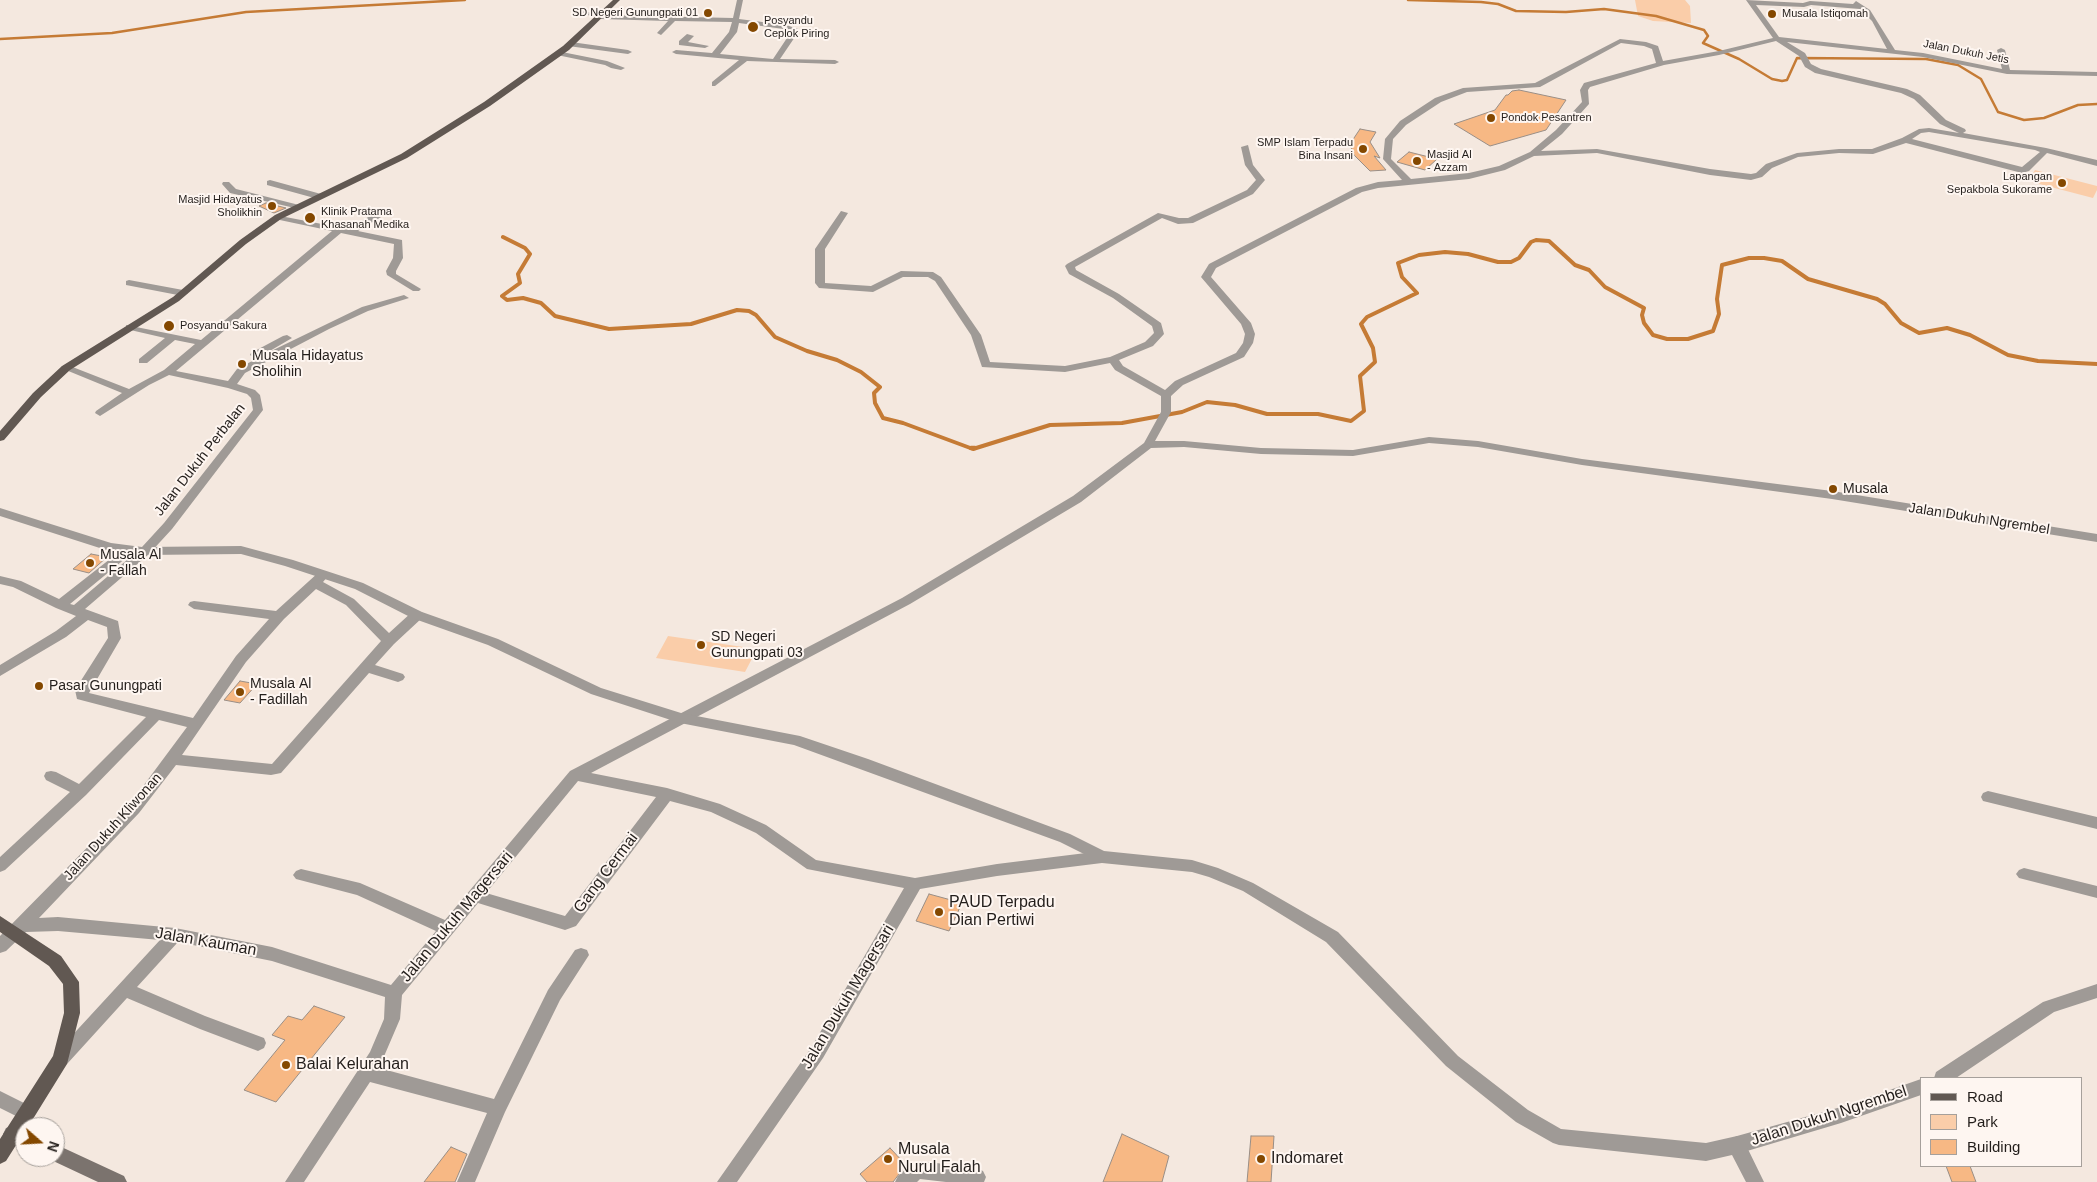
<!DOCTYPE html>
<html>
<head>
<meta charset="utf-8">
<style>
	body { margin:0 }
	#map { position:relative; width:2097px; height:1182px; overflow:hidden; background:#f4e8df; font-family:Helvetica,sans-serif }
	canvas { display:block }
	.legend { position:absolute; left:1920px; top:1077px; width:162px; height:90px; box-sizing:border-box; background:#fef6f1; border:1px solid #a6a09b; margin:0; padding:6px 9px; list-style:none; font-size:15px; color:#231e1b }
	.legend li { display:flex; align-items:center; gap:10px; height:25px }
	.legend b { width:25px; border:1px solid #a6a09b }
	.north { position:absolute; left:15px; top:1117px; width:50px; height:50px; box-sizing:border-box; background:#fef6f1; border:1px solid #a6a09b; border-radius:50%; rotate:109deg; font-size:14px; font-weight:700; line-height:20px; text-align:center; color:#231e1b }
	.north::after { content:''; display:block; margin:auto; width:18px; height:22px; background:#844800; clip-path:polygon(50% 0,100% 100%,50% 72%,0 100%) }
</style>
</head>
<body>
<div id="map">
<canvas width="2097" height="1182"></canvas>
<ul class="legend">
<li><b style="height:6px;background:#615852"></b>Road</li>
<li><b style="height:14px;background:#facda9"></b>Park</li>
<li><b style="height:14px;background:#f7b884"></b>Building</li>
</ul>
<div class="north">N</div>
</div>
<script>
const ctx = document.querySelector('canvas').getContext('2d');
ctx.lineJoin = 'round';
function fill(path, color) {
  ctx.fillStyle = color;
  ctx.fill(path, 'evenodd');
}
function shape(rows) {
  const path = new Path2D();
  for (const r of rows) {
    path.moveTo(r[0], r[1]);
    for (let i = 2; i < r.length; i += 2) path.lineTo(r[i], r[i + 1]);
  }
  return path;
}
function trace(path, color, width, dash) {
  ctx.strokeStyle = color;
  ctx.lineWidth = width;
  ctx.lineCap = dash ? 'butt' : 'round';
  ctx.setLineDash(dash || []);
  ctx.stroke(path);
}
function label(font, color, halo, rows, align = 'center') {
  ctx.font = font + ' Helvetica,sans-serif';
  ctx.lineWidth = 4;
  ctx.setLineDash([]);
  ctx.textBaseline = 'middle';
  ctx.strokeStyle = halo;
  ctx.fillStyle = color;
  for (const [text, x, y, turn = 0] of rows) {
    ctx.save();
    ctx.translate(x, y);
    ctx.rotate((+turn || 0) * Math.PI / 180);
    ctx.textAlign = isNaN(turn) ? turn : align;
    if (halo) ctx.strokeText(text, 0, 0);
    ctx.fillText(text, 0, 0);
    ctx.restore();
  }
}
const green = shape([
	[1635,0,1685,0,1690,6,1691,23,1653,21,1638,16],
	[2035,170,2097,186,2097,190,2093,198,2028,181],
	[668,636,757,649,745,672,656,658]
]);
const streamFar2 = shape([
	[1408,0,1481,2,1498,4,1516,11,1566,12,1604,9,1656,16,1704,30,1708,36,1703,43,1739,59,1772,79,1782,81,1787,80,1797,58,1926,59,1958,65,1981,79,1998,112,2024,120,2044,118,2078,105,2097,104],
	[0,39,112,33,246,12,465,0]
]);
const streamFar1 = shape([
	[503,237,525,248,530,254,518,274,520,283,502,296,507,300,523,298,541,303,555,316,609,329,691,324,737,310,749,311,756,315,775,337,807,351,837,360,861,372,880,387,874,393,875,403,883,418,903,423,973,449,1050,425,1122,423,1182,412,1207,402,1235,405,1267,414,1318,414,1351,421,1364,411,1360,376,1375,362,1373,348,1361,324,1367,317,1417,293,1402,277,1398,263,1419,255,1445,252,1468,254,1498,262,1511,262,1519,258,1531,242,1536,240,1549,241,1575,265,1589,270,1605,287,1644,308,1642,315,1644,323,1653,335,1667,339,1688,339,1713,331,1719,314,1717,299,1722,265,1749,258,1764,258,1782,261,1808,279,1877,299,1885,304,1901,323,1919,333,1947,328,1970,335,2008,355,2038,361,2097,364]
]);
const stream = shape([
	[971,448,975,448]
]);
const building = shape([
	[1519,90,1566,100,1546,130,1490,146,1454,124,1495,110,1506,95,1508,95,1512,91,1519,90],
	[1360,129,1376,132,1370,142,1380,158,1374,156,1386,170,1370,171,1354,155,1350,144,1360,129],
	[1409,152,1437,159,1425,170,1397,162,1409,152],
	[266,203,286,208,274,213,259,206,266,203],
	[91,554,107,557,89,573,73,569,91,554],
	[240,681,257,684,240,703,224,700,240,681],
	[929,894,962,903,949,931,916,921,929,894],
	[314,1006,345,1017,276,1102,244,1090,285,1040,272,1035,288,1016,302,1020,314,1006],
	[1122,1134,1169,1156,1162,1182,1103,1182,1122,1134],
	[1251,1136,1274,1136,1271,1182,1247,1182,1251,1136],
	[451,1147,467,1154,455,1182,424,1182,451,1147],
	[890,1148,906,1165,893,1182,867,1182,860,1174,890,1148],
	[1946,1166,1970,1166,1976,1182,1952,1182,1946,1166]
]);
const minor = shape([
	[737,0,743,0,739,19,786,25,798,29,799,31,780,59,835,60,839,62,835,64,747,61,715,86,712,86,712,82,739,60,676,54,672,52,676,50,712,53,729,32,732,22,675,21,661,35,657,33,668,21,601,19,581,13,584,11,601,15,733,18,737,0],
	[739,23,784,29,791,32,773,59,720,54,737,32,739,23],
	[1746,0,1803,3,1810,1,1853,4,1856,1,1870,10,1895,50,1923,53,2002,69,1997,50,2001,48,2005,50,2010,70,2097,72,2097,76,2007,74,1923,57,1787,42,1805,53,1811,64,1821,69,1907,89,1920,95,1946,120,1965,129,1966,131,1963,133,2046,148,2097,160,2097,166,2047,153,2029,171,2022,173,1906,143,1873,154,1839,153,1798,157,1772,168,1762,177,1751,180,1710,175,1597,153,1534,156,1505,170,1469,179,1378,188,1362,192,1216,268,1211,277,1251,323,1255,334,1253,343,1244,357,1183,385,1171,396,1171,412,1155,441,1184,441,1261,448,1353,450,1429,437,1478,441,1582,459,1832,491,2097,534,2097,542,1832,499,1582,465,1478,447,1429,443,1353,456,1261,454,1184,447,1151,448,1081,502,910,604,591,773,667,788,720,804,766,825,816,860,915,878,997,864,1102,851,1107,853,1110,857,1107,861,1102,863,997,876,920,889,823,1058,737,1182,717,1182,811,1048,904,888,807,869,756,833,711,812,670,801,576,926,565,930,478,903,402,995,400,1019,379,1068,494,1099,548,990,575,950,581,948,587,950,589,955,560,1000,505,1112,475,1182,457,1182,487,1113,370,1082,304,1182,285,1182,370,1052,384,1019,385,997,272,961,178,942,137,987,205,1016,264,1038,266,1043,264,1048,258,1051,200,1029,127,998,67,1064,61,1067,55,1064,53,1059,55,1054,160,940,58,931,26,932,6,951,0,953,0,936,129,805,187,727,159,720,86,795,5,870,0,872,0,857,70,792,46,780,44,776,46,772,51,771,56,772,79,784,146,717,77,699,75,690,108,638,107,627,88,620,66,637,0,676,0,665,56,631,76,616,56,608,13,587,0,584,0,576,21,581,59,599,119,552,106,550,0,516,0,508,111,543,142,547,164,523,253,410,251,398,247,394,228,388,169,375,149,385,100,416,95,413,96,411,122,393,61,368,62,366,70,366,129,389,164,370,195,344,175,340,147,363,139,363,139,359,165,338,126,329,126,325,201,340,332,231,275,219,275,215,348,229,380,210,386,210,386,214,358,231,402,240,403,258,396,271,396,274,421,289,419,291,413,291,387,275,386,271,393,258,394,244,341,233,176,371,228,381,237,369,256,359,250,355,251,353,283,336,287,335,292,338,263,355,362,307,404,295,409,298,368,311,329,329,245,373,237,384,255,390,260,395,263,410,172,529,149,554,85,609,118,621,121,638,89,693,193,718,236,656,269,619,194,609,188,605,190,602,194,601,276,611,319,572,323,571,329,575,323,582,354,599,389,633,412,612,422,612,423,615,422,618,394,644,375,665,403,674,405,677,403,680,398,682,369,673,281,773,271,775,176,765,139,813,39,918,58,917,175,928,272,947,391,985,436,931,357,895,296,879,293,875,296,871,301,869,360,883,445,920,570,771,902,598,1073,496,1144,443,1161,412,1161,396,1115,370,1110,363,1065,372,982,367,971,335,935,281,928,277,903,277,873,292,819,288,815,283,815,249,841,211,848,213,825,249,825,283,871,286,901,271,933,272,941,277,981,335,990,362,1065,366,1110,357,1145,342,1154,333,1152,326,1113,298,1069,274,1065,266,1067,264,1158,213,1179,218,1188,218,1247,190,1256,180,1245,165,1241,147,1248,145,1253,165,1265,180,1253,194,1193,223,1178,224,1162,218,1075,267,1076,270,1119,294,1161,323,1164,334,1153,346,1119,360,1123,366,1165,390,1175,381,1236,353,1243,343,1245,334,1241,324,1201,277,1209,264,1356,188,1378,182,1402,180,1383,159,1385,139,1400,121,1435,98,1463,88,1535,83,1620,39,1646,42,1658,46,1663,61,1719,51,1773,38,1746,0],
	[1756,5,1804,7,1811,5,1860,9,1872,21,1887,49,1779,37,1756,5],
	[1776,41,1799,56,1805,67,1815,73,1901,93,1914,99,1940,124,1959,133,1929,128,1919,129,1902,138,1872,149,1839,149,1797,153,1766,164,1756,173,1751,174,1710,169,1597,149,1541,151,1562,134,1589,104,1588,90,1590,87,1664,65,1719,55,1776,41],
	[1621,43,1644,46,1652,49,1656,63,1584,83,1580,90,1582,102,1556,130,1530,152,1499,166,1469,173,1411,179,1391,159,1393,139,1406,125,1441,102,1467,92,1540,87,1621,43],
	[1929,132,2035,150,2040,152,2022,167,1912,139,1921,133,1929,132],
	[132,553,134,554,74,605,70,604,132,553],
	[316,589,346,605,381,641,272,764,182,755,246,662,284,619,316,589],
	[578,781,656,797,565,916,486,893,578,781],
	[687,34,694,36,688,42,709,46,705,48,679,45,679,41,687,34],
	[571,42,628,50,632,52,628,54,568,46,568,42,571,42],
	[557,51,607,61,625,68,621,70,611,68,605,65,557,55,557,51],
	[270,180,321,194,322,196,318,199,267,185,267,181,270,180],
	[223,182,229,182,236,189,303,206,299,209,230,193,222,184,223,182],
	[129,280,183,290,188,293,183,296,126,285,126,281,129,280],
	[1988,791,2097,817,2097,829,1983,801,1981,797,1983,793,1988,791],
	[2024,868,2097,886,2097,898,2019,878,2016,874,2019,870,2024,868],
	[2097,984,2097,998,2054,1012,1956,1078,1934,1078,1936,1072,2043,1002,2097,984],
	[1921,1079,1921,1095,1841,1123,1737,1154,1731,1151,1728,1145,1731,1139,1737,1136,1841,1107,1921,1079],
	[0,1091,32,1107,35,1113,32,1119,26,1121,0,1108,0,1091],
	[920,1161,977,1168,983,1171,986,1177,984,1182,946,1182,920,1179,917,1182,895,1182,898,1176,908,1166,920,1161]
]);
const tertiary = shape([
	[241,546,293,560,363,583,422,612,498,639,601,688,681,713,800,736,868,759,1070,834,1104,851,1192,860,1218,868,1253,883,1338,932,1458,1056,1528,1110,1561,1129,1706,1143,1737,1136,1743,1139,1764,1182,1746,1182,1732,1155,1706,1161,1559,1145,1553,1143,1516,1122,1446,1066,1326,942,1243,891,1209,877,1192,872,1102,863,1060,842,794,745,680,723,591,694,488,645,412,618,355,589,285,566,241,554,145,555,139,551,145,547,241,546]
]);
const secondary = shape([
	[12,1126,25,1131,25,1148,6,1140,3,1134,6,1128,12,1126],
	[55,1144,124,1176,127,1182,98,1182,49,1159,48,1157,55,1157,55,1144]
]);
const primary = shape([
	[613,0,620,0,569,50,490,106,407,158,281,219,246,244,179,301,70,370,41,397,4,440,0,441,0,431,33,393,62,366,173,297,240,240,275,215,401,154,484,102,563,46,613,0],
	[0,916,61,956,79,982,80,1013,67,1064,28,1127,25,1127,25,1131,6,1161,0,1164,0,1139,53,1056,64,1013,63,984,49,966,0,932,0,916]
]);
const markers = [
	[708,13,5,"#844800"],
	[1772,14,5,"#844800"],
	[753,27,6,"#844800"],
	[1491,118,5,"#844800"],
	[1363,149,5,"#844800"],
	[1417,161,5,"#844800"],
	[2062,183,5,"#844800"],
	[272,206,5,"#844800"],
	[310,218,6,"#844800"],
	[169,326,6,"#844800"],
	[242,364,5,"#844800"],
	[1833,489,5,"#844800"],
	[90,563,5,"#844800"],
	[701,645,5,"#844800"],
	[39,686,5,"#844800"],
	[240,692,5,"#844800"],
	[939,912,5,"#844800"],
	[286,1065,5,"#844800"],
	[888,1159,5,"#844800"],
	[1261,1159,5,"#844800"]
];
const farPoinames = [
	["SD Negeri Gunungpati 01",698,13,"right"],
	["Musala Istiqomah",1782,14],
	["Posyandu",764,21],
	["Ceplok Piring",764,34],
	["Pondok Pesantren",1501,118],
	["SMP Islam Terpadu",1353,143,"right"],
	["Bina Insani",1353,156,"right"],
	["Masjid Al",1427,155],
	["- Azzam",1427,168],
	["Lapangan",2052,177,"right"],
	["Sepakbola Sukorame",2052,190,"right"],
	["Masjid Hidayatus",262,200,"right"],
	["Sholikhin",262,213,"right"],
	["Klinik Pratama",321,212],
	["Khasanah Medika",321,225],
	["Posyandu Sakura",180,326]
];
const farStreetnames = [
	["Jalan Dukuh Jetis",1966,52,11]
];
const poiNames = [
	["Musala Hidayatus",252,356],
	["Sholihin",252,372],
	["Musala",1843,489],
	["Musala Al",100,555],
	["- Fallah",100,571],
	["SD Negeri",711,637],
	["Gunungpati 03",711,653],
	["Musala Al",250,684],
	["- Fadillah",250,700],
	["Pasar Gunungpati",49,686]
];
const streetNames = [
	["Jalan Dukuh Perbalan",200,460,-52],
	["Jalan Dukuh Ngrembel",1979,519,9],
	["Jalan Dukuh Kliwonan",113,827,-48]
];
const nearStreetnames = [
	["Gang Cermai",606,873,-53],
	["Jalan Dukuh Magersari",457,917,-50],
	["Jalan Kauman",206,942,10],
	["Jalan Dukuh Magersari",848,997,-59],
	["Jalan Dukuh Ngrembel",1829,1116,-18]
];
const nearPoinames = [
	["PAUD Terpadu",949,903],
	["Dian Pertiwi",949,921],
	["Balai Kelurahan",296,1065],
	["Musala",898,1150],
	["Nurul Falah",898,1168],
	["Indomaret",1271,1159]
];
fill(green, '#facda9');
trace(streamFar2, '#c57b35', 2.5);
trace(streamFar1, '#c57b35', 4);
trace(stream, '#c57b35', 4.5);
fill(building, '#f7b884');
trace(building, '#998e86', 1);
fill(minor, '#9f9a96');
fill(tertiary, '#9f9a96');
fill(secondary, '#7b736e');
fill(primary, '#615852');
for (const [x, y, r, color] of markers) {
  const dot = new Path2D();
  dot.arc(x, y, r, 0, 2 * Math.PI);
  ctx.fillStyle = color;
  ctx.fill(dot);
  trace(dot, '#fef6f1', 2);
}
label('11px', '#231e1b', '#fef6f1', farPoinames, 'left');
label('11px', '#231e1b', '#fef6f1', farStreetnames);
label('14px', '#231e1b', '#fef6f1', poiNames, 'left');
label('14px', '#231e1b', '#fef6f1', streetNames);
label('16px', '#231e1b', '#fef6f1', nearStreetnames);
label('16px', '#231e1b', '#fef6f1', nearPoinames, 'left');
</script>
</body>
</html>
